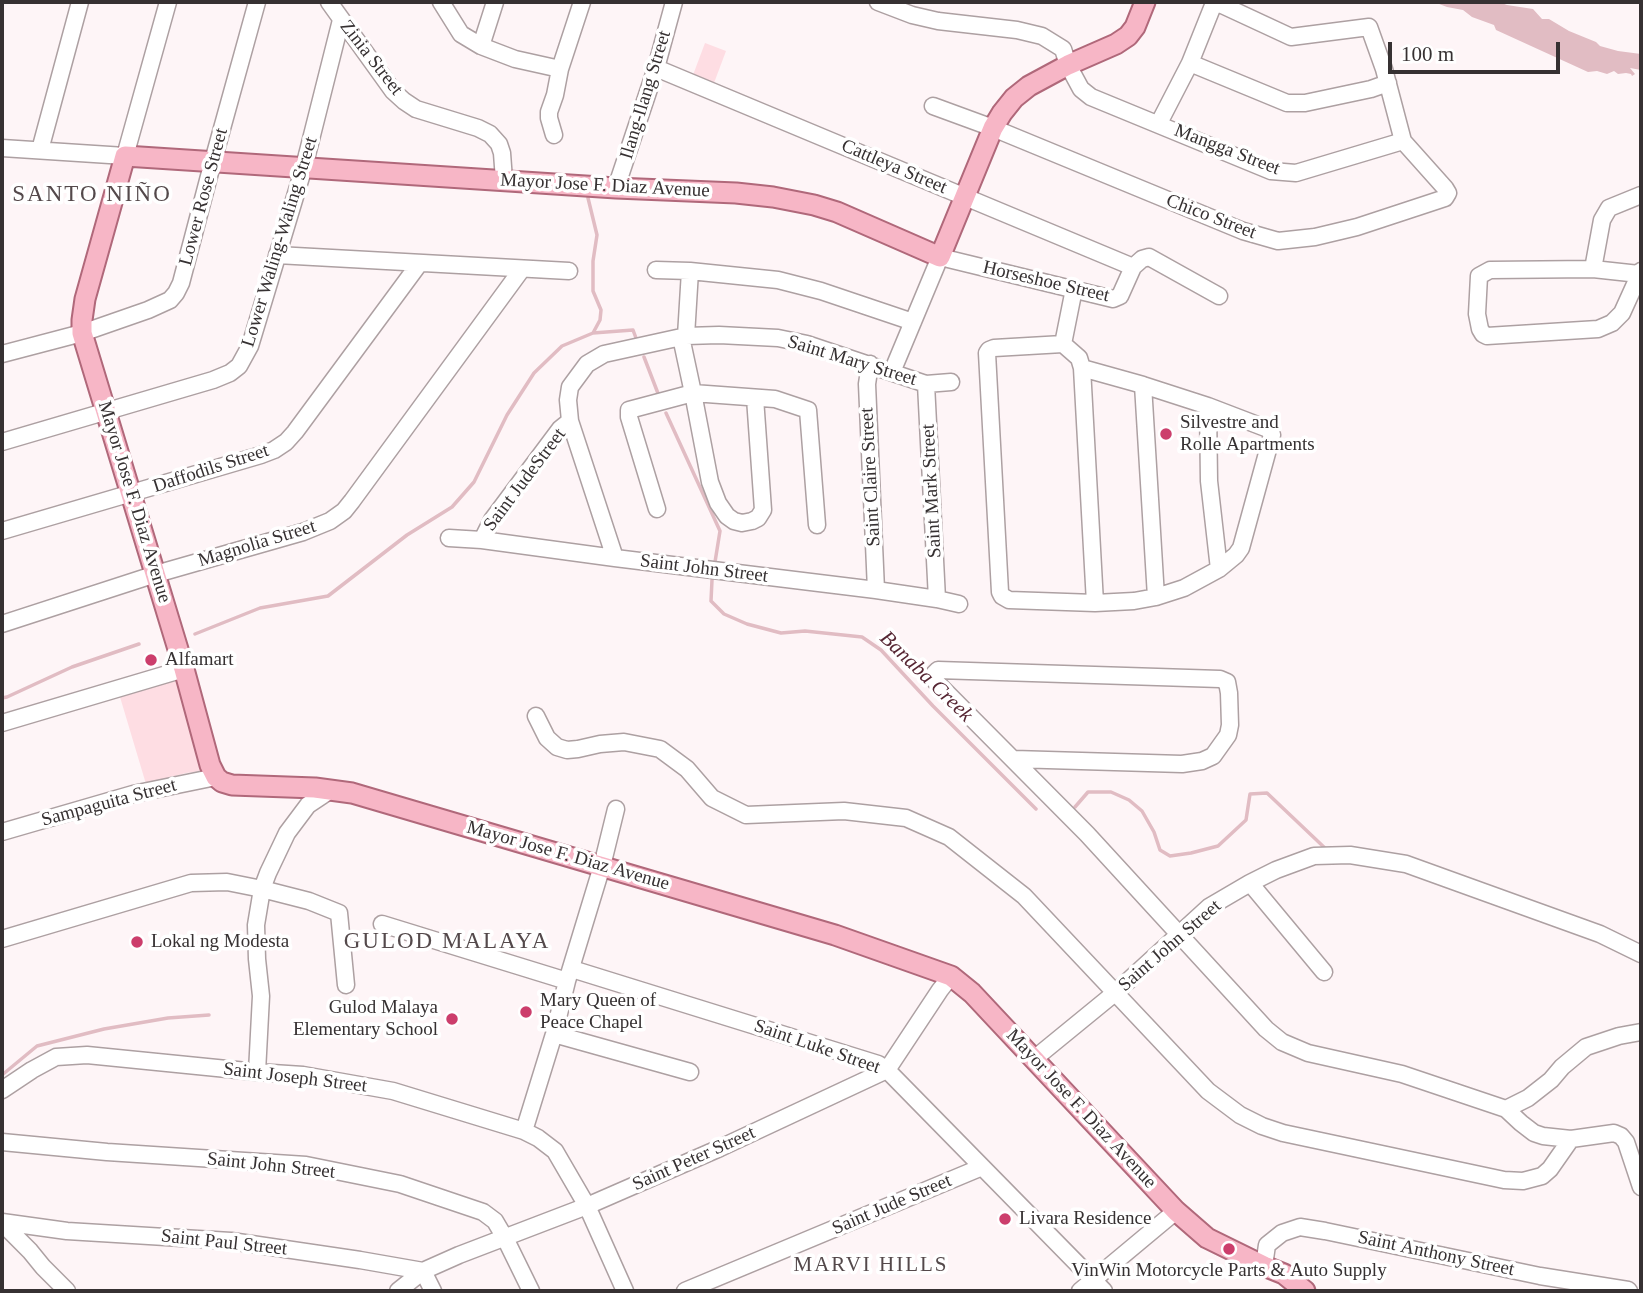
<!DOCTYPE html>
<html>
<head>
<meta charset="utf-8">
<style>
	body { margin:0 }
	#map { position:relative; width:1643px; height:1293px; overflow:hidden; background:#fef5f7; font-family:"Times New Roman",serif }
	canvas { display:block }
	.frame { position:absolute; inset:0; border:4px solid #363132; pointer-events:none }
	.scale { position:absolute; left:1388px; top:42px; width:172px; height:32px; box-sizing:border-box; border:4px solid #363132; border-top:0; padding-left:9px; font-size:21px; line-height:24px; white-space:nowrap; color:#363132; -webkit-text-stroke:5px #fff; paint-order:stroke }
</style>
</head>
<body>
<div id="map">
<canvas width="1643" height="1293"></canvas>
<div class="frame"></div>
<div class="scale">100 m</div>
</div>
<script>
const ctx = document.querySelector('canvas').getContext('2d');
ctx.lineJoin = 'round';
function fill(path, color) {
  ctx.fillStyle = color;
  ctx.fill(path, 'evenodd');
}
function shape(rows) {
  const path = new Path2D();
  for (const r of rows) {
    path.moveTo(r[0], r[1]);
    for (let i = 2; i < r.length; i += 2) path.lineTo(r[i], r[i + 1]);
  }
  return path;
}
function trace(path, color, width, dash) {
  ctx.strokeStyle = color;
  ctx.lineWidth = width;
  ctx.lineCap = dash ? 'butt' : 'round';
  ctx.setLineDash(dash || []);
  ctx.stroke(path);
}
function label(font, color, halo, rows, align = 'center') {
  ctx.font = font + ' "Times New Roman",serif';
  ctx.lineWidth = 7;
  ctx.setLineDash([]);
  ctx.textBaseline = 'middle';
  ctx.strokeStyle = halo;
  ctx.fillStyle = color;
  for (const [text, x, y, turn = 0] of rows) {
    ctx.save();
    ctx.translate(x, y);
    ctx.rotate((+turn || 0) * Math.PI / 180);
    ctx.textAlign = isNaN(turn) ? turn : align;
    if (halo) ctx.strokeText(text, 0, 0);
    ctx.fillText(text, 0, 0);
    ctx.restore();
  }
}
const green = shape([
	[705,43,726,51,714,83,693,75],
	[174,676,183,679,209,770,186,773,146,784,120,697]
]);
const water = shape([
	[1434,2,1499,2,1507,5,1533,9,1542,19,1549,19,1569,31,1596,42,1600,46,1618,51,1641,54,1641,70,1630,68,1635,74,1632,76,1631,74,1626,73,1618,74,1614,71,1607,74,1597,71,1588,72,1496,30,1494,25,1472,17,1463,10,1447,7]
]);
const stream = shape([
	[588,198,597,235,593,261,593,291,601,310,600,320,593,333,633,330,636,338],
	[644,357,659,396],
	[666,413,720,531,715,562],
	[712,580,711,601,724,614,747,624,781,633,805,631,862,637,881,650,933,706,1036,809],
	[195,634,260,608,328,596,407,535,452,507,474,482,507,415,534,373,562,346,593,333],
	[2,698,7,697,72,667,139,644],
	[1075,807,1088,792,1111,792,1129,800,1142,811,1154,832,1160,850,1170,856,1191,853,1218,846,1246,820,1250,794,1267,793,1327,850],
	[325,1028,375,1036],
	[2,1075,37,1046,104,1029,168,1018,209,1015]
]);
const minor = shape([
	[329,2,393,91,404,101,416,109,478,128,490,134,499,144,502,153,504,180],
	[441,2,461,34,481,46,515,59,560,69],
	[878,2,912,15,938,21,1017,30,1042,36,1063,49,1068,65,1081,89,1091,97,1271,171,1296,173,1403,141],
	[481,46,495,2],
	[1190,63,1287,103,1305,103,1371,89,1388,83],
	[656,68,1133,267],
	[933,106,993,128,1243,231,1278,241,1315,237,1357,227,1433,202,1445,198,1448,193,1445,188,1403,141,1384,69,1369,27,1291,37,1222,5,1217,4,1212,8,1190,63,1159,123],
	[554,135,549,118,549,112,555,95,560,69,582,2],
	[2,148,125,156,168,2],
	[40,150,80,2],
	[616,188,656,68,674,2],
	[277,255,569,271],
	[1593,269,1602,220,1609,208,1641,195],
	[656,270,690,271,778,280,821,291,913,322],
	[1639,274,1593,269,1490,270,1479,276,1477,314,1480,329,1483,334,1487,336,1598,329,1612,323,1622,313,1641,271],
	[686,336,690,271],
	[681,337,693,393,710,482,718,503,727,516,734,521,742,523,752,521,758,518,763,510,755,398],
	[1063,344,1074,289],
	[2,354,82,333,148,310,170,300,176,293,181,283,213,161,257,2],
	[870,364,867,384,876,590],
	[1082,368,1143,385,1208,406,1268,429,1272,435,1241,548,1236,555,1219,569,1184,588,1156,597,1134,601,1095,603,1009,600,1002,596,1000,592,987,353,989,350,994,348,1063,344,1079,358,1082,368,1095,603],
	[892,372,940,257,1113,299,1120,296,1133,267,1142,259,1149,257,1219,296],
	[926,384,937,599],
	[1143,385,1156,597],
	[1208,406,1209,481,1219,569],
	[2,442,213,380,230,373,239,366,250,346,304,167,341,20],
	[657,509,629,417,629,410,693,393,775,399,808,410,817,525],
	[2,531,261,455,274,450,286,442,295,432,419,264],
	[449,538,482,540,615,558,876,590,937,599,959,604],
	[482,540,492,520,560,429,570,421],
	[615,558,570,421,568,400,570,387,587,364,604,354,686,336,719,335,778,338,807,344,926,384,951,382],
	[2,624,156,574,303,532,330,521,344,511,352,501,522,269],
	[536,716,547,738,557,747,567,750,578,749,600,744,624,742,660,749,687,769,712,798,746,815,844,811,906,818,949,837,1024,896,1208,1091,1240,1115,1262,1126,1283,1133,1504,1180,1523,1181,1542,1176,1550,1169,1571,1139],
	[2,723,184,669],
	[1014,759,1182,764,1202,761,1213,756,1228,735,1230,725,1229,693,1227,682,1220,679,938,670,934,674,936,682,1087,834,1266,1029,1282,1042,1308,1053,1402,1074,1506,1109,1521,1123,1534,1133,1543,1136,1571,1139,1614,1133,1621,1136,1626,1142,1641,1187],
	[2,832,133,794,216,777],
	[1250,883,1324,972],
	[382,924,567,981],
	[2,939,191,883,227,882,262,889,309,901,339,913,346,985],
	[572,969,878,1064,887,1070,1104,1291],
	[554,1034,690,1072],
	[1034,1059,1116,992,1209,907,1250,883,1276,870,1314,856,1350,855,1406,864,1600,934,1641,954],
	[257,1072,261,996,257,959,256,925,262,889,268,873,287,833,308,805,332,789],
	[2,1090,32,1070,56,1057,87,1055,257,1072,303,1075,393,1091,524,1131,538,1138,555,1151,587,1206,625,1291],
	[1506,1109,1528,1098,1551,1080,1562,1067,1586,1047,1619,1036,1641,1032],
	[524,1131,554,1034,567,981,602,866,616,809],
	[2,1142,107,1152,306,1165,400,1184,483,1212,495,1221,505,1238,531,1291],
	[2,1222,67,1231,231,1241,360,1260,423,1271,433,1291],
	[2,1223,30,1251,43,1267,67,1291],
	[1264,1266,1267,1245,1282,1233,1300,1227,1325,1231,1540,1276,1628,1290,1629,1291],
	[398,1291,423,1271,459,1255,587,1206,720,1148,887,1070,940,990,951,976],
	[685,1291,982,1167],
	[1080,1291,1176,1211]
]);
const major = shape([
	[1145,2,1135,27,1128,36,1116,44,1068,65,1029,86,1014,98,1002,113,993,128,940,257,837,212,814,205,773,197,736,193,616,188,125,156,85,299,82,320,82,333,184,669,210,765,216,777,222,782,232,785,315,788,352,793,835,935,951,976,972,993,1176,1211,1207,1238,1264,1266,1284,1274,1305,1291]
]);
const markers = [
	[1166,434,7,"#cc3e6c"],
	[151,660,7,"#cc3e6c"],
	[137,942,7,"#cc3e6c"],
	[526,1012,7,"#cc3e6c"],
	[452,1019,7,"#cc3e6c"],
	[1005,1219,7,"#cc3e6c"],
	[1229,1249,7,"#cc3e6c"]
];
const streetNames = [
	["Zinia Street",371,58,52],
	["Ilang-Ilang Street",646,95,-73],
	["Mangga Street",1227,150,21],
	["Cattleya Street",894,167,23],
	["Mayor Jose F. Diaz Avenue",605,186,3],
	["Lower Rose Street",204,197,-75],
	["Chico Street",1211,217,21],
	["Lower Waling-Waling Street",280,242,-73],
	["Horseshoe Street",1046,282,13],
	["Saint Mary Street",852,361,17],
	["Daffodils Street",211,469,-18],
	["Saint Claire Street",871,477,-93],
	["Saint JudeStreet",525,480,-53],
	["Saint Mark Street",932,491,-93],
	["Mayor Jose F. Diaz Avenue",134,502,73],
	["Magnolia Street",257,544,-17],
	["Saint John Street",704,569,7],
	["Sampaguita Street",109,803,-15],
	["Mayor Jose F. Diaz Avenue",568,856,16],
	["Saint John Street",1170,946,-41],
	["Saint Luke Street",817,1047,19],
	["Saint Joseph Street",295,1078,7],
	["Mayor Jose F. Diaz Avenue",1081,1109,47],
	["Saint Peter Street",694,1159,-24],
	["Saint John Street",271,1166,6],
	["Saint Jude Street",892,1205,-23],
	["Saint Paul Street",224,1243,6],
	["Saint Anthony Street",1436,1254,12]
];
const poiNames = [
	["Silvestre and",1180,423],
	["Rolle Apartments",1180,445],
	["Alfamart",165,660],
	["Lokal ng Modesta",151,942],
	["Mary Queen of",540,1001],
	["Peace Chapel",540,1023],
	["Gulod Malaya",438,1008,"right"],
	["Elementary School",438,1030,"right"],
	["Livara Residence",1019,1219],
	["VinWin Motorcycle Parts & Auto Supply",1229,1271,"center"]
];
const waterNames = [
	["Banaba Creek",926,677,44]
];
const neighbourhoodNames = [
	["MARVI HILLS",871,1265]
];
const quarterNames = [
	["SANTO NIÑO",92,195],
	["GULOD MALAYA",447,942]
];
fill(green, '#fedde3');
fill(water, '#e1bcc3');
trace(stream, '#e1bcc3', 3.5);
trace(minor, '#ada0a2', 19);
trace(major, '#b0687a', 23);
trace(minor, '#fff', 16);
trace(major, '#f7b6c6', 19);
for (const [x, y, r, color] of markers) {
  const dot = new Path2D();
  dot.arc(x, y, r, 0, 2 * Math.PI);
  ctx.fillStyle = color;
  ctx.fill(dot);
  trace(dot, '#fff', 2.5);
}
label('19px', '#363132', '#fff', streetNames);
label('19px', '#363132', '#fff', poiNames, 'left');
label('italic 21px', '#572734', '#fff', waterNames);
ctx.letterSpacing = '2px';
label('21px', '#54494b', '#fff', neighbourhoodNames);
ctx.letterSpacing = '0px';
ctx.letterSpacing = '2px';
label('23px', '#54494b', '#fff', quarterNames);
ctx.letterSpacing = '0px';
</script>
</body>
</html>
